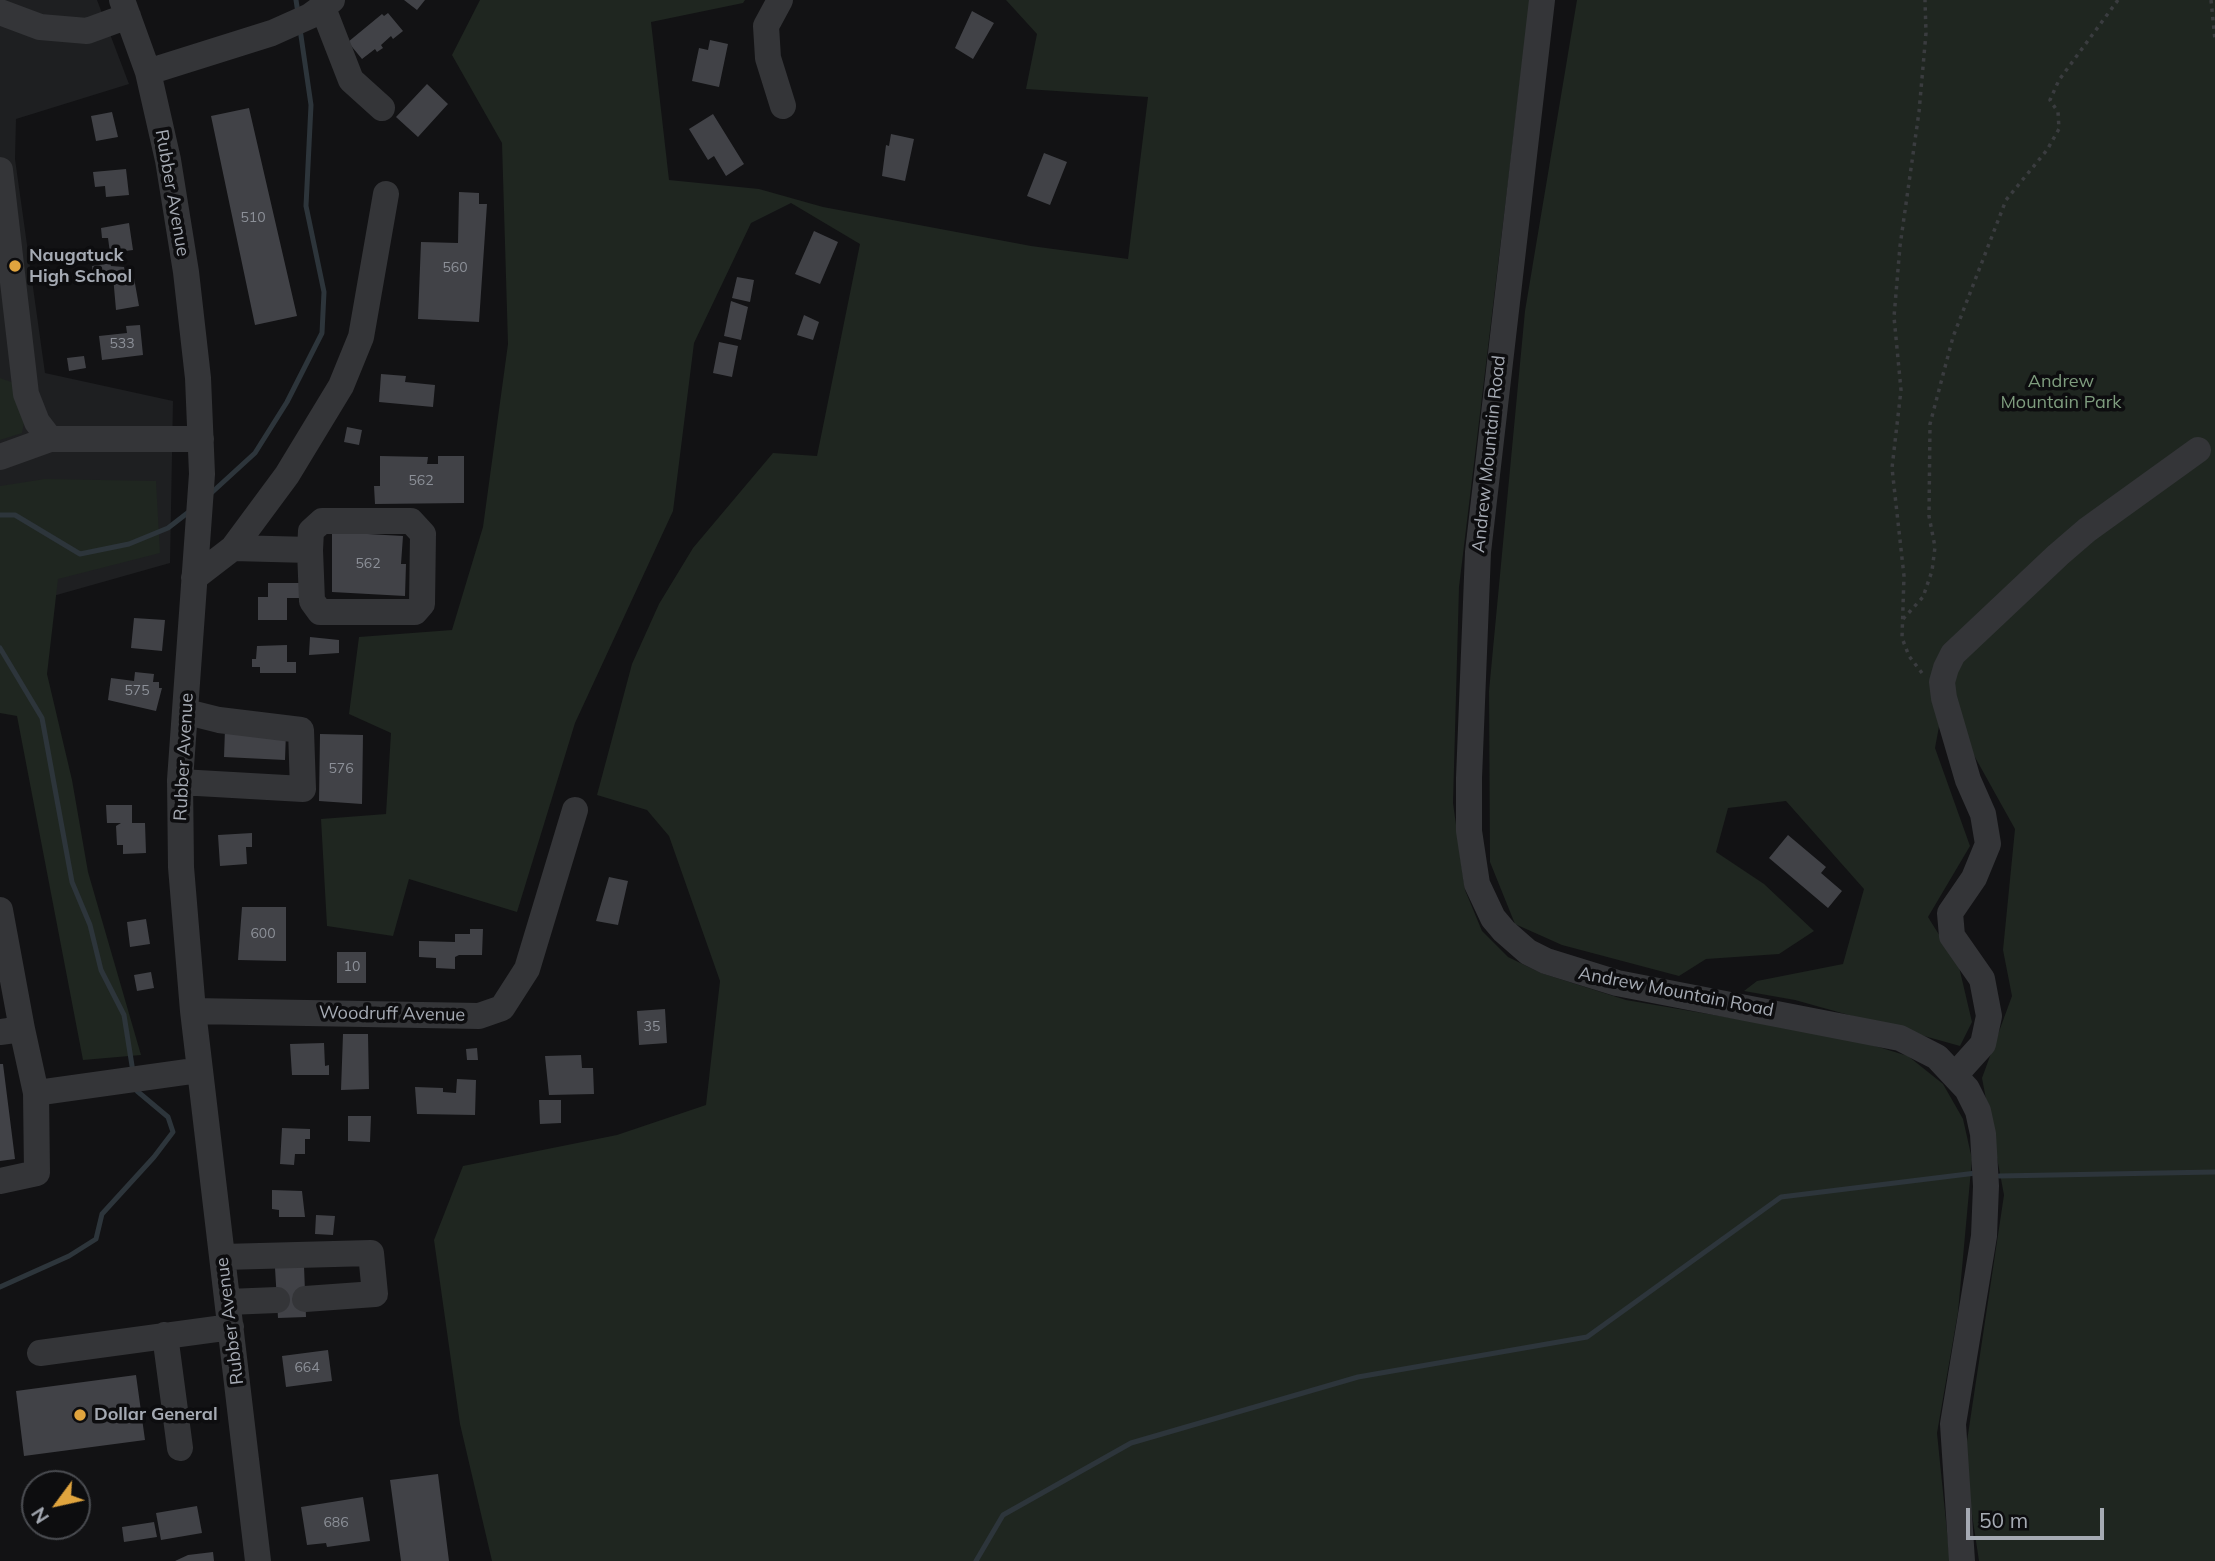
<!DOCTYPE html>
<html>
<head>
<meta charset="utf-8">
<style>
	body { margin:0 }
	#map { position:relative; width:2215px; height:1561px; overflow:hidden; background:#121214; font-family:Mulish,sans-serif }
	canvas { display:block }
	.north { position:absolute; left:21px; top:1470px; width:70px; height:70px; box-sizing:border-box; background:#0d0d0f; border:2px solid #4a4c51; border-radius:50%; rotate:237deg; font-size:19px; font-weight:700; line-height:28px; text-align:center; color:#a5aab3 }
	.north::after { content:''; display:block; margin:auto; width:24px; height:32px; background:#e0a43e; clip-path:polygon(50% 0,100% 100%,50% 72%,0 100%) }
	.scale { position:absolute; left:1966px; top:1508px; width:138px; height:32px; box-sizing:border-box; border:4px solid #a5aab3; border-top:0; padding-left:9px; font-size:21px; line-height:24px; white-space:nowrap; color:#a5aab3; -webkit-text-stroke:5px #0d0d0f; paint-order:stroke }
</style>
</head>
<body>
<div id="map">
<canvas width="2215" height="1561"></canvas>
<div class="north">N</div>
<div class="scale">50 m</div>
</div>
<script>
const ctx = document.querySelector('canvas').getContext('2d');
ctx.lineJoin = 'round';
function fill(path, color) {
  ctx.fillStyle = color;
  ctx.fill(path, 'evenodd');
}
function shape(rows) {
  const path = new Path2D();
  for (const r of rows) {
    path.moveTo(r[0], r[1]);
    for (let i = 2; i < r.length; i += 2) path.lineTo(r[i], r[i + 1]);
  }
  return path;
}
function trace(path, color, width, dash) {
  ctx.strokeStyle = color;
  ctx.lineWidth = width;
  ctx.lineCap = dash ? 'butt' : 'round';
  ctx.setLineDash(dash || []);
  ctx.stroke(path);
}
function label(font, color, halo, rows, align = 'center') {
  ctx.font = font + ' Mulish,sans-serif';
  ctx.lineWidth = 7;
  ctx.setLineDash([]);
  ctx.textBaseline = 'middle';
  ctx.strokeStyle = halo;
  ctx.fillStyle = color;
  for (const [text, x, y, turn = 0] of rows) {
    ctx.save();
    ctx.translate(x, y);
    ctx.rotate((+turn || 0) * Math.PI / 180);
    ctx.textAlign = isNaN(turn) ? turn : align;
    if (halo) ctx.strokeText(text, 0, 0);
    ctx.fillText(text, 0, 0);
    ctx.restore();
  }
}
const built = shape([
	[0,0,97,0,129,84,16,119,15,159,45,373,173,401,170,563,0,611]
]);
const green = shape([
	[480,0,745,0,743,3,651,22,669,180,759,189,823,207,1031,246,1128,259,1148,97,1026,89,1037,34,1006,0,1530,0,1459,587,1453,803,1465,890,1482,931,1508,957,1541,973,1626,1000,1849,1038,1908,1056,1943,1084,1963,1119,1972,1159,1958,1312,1937,1433,1950,1561,492,1561,460,1424,434,1240,463,1166,617,1135,706,1105,720,981,669,836,647,810,597,795,632,664,659,604,693,548,773,453,817,456,860,244,791,203,751,223,694,343,673,511,575,723,517,912,409,879,393,936,327,926,321,819,386,814,391,733,349,714,359,637,452,630,483,527,508,344,502,143,452,55],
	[1577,0,2215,0,2215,1561,1979,1561,1964,1461,2004,1195,1982,1078,2012,996,2003,950,2015,829,1971,750,1948,678,1935,748,1970,846,1928,917,1959,967,1972,1022,1960,1046,1795,1000,1744,991,1757,981,1843,964,1864,889,1786,801,1728,808,1716,852,1764,884,1814,931,1779,954,1706,959,1679,976,1562,945,1515,924,1490,862,1489,691,1525,311],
	[0,378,14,383,24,423,22,433,0,440],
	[45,479,156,481,160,553,58,579,47,674,72,780,88,872,141,1055,83,1060,17,716,0,713,0,486]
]);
const stream = shape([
	[296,0,298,13],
	[208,496,255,453,287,402,322,333,324,292,306,206,311,105,300,29],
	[0,515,15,515,80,554,129,544,168,528,190,511],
	[0,648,42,718,72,882,90,925,101,970,124,1015,133,1072],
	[1999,1176,2215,1172],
	[0,1287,69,1256,96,1239,102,1214,154,1157,173,1132,168,1117,137,1091,136,1085],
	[976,1561,1003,1515,1131,1443,1358,1377,1587,1337,1781,1197,1976,1173]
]);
const building = shape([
	[404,0,425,0,417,10],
	[972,11,994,23,973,59,955,48],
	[388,13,403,31,393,39,391,36,381,45,383,48,377,52,375,49,362,59,348,42,382,14,384,16],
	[710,40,728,44,719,87,692,81,699,48,708,50],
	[427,84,448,104,418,137,396,117],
	[249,108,297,316,255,325,211,116],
	[112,112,118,137,96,141,91,116],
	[713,114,744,164,726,176,714,156,708,160,689,129],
	[891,134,914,139,905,181,882,176,886,145,889,146],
	[1044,153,1067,162,1050,205,1027,196],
	[126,169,129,195,106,197,105,186,95,187,93,172],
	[459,192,479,193,479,204,487,204,479,322,418,319,421,242,458,243],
	[129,223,133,250,110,253,108,238,102,238,101,228],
	[814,231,838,242,820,284,795,274],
	[110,263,111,266,124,267,126,279,134,278,139,306,116,310,113,276,94,279,92,266],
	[737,277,754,280,750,302,732,298],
	[731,301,748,307,741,340,724,336],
	[804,315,819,322,813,340,797,335],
	[140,325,143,355,102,360,99,336,127,333,126,326],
	[719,342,738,346,732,377,713,373],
	[84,356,86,368,69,371,67,358],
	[381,374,406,376,405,382,435,385,433,407,379,402],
	[347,427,362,430,359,445,344,442],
	[380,456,428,457,427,464,438,464,438,456,464,456,464,503,375,504,374,486,380,486],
	[332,532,403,536,401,564,406,564,405,596,332,592],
	[268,583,302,583,302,598,287,598,287,620,258,620,258,597,268,597],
	[134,618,165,620,162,651,131,648],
	[310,637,339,640,339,653,309,655],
	[287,645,287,662,296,662,296,673,260,673,260,667,252,667,252,659,256,659,257,646],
	[135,672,154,674,153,682,159,682,159,688,162,688,156,711,108,700,111,678,134,681],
	[225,729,286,732,285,760,224,757],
	[320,734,363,735,362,804,319,801],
	[106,805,132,805,132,823,145,823,146,853,123,854,123,845,117,845,116,826,121,823,107,823],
	[252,833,252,847,246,847,247,864,220,866,218,835],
	[1788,835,1826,867,1821,873,1842,891,1828,908,1769,858],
	[609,877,628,881,618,925,596,921],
	[242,907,286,907,286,961,238,960],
	[146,919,150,944,130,947,127,922],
	[470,929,483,929,482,955,459,955,455,957,455,969,436,968,436,958,419,957,419,941,455,942,455,934,470,934],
	[337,952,366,952,366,983,337,983],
	[151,972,154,988,137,991,134,975],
	[665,1009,667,1043,639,1045,637,1011],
	[343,1034,368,1034,369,1089,341,1090],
	[324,1043,325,1066,329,1065,329,1075,292,1075,290,1044],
	[477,1048,478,1060,467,1060,466,1049],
	[581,1055,582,1068,593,1068,594,1094,549,1095,545,1056],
	[0,1064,3,1064,15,1159,0,1161],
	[457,1079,476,1080,475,1115,417,1114,415,1087,443,1088,443,1092,456,1093],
	[539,1100,561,1100,561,1123,540,1124],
	[348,1116,371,1116,370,1142,348,1141],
	[282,1128,310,1129,310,1139,305,1139,305,1154,295,1154,294,1165,280,1164],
	[272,1190,302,1191,305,1217,279,1217,279,1210,272,1209],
	[316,1215,335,1216,333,1235,315,1234],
	[304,1266,306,1317,278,1318,275,1268],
	[328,1350,332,1381,286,1387,282,1356],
	[136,1375,145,1440,24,1456,16,1391],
	[438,1474,449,1561,401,1561,390,1480],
	[363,1497,370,1541,327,1547,326,1543,307,1545,301,1507],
	[197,1506,202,1533,161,1540,156,1513],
	[154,1522,157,1537,124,1542,122,1527],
	[213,1552,214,1561,175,1561,188,1555]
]);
const path = shape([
	[2211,0,2215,40],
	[1903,619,1923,597,1932,571,1935,547,1929,516,1930,424,1953,337,2006,200,2047,150,2059,129,2058,112,2050,100,2059,80,2118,0],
	[1922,673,1909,656,1902,638,1904,576,1892,468,1901,390,1894,317,1900,246,1919,112,1926,33,1925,0]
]);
const minor = shape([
	[122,0,148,72,168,160,186,272,198,378,202,474,180,780,181,867,193,1011,258,1561],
	[780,0,766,26,768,58,783,106],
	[1542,0,1478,552,1469,778,1469,831,1477,884,1493,918,1504,931,1528,952,1546,961,1617,983,1900,1038,1937,1057,1967,1089,1978,1111,1983,1134,1986,1186,1984,1236,1953,1424,1962,1561],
	[323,8,351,80,382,108],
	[0,12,40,27,87,31,128,16],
	[148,72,272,33,310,16,332,0],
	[0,170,26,394,37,422,50,439,201,439],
	[0,457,50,439],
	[233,548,310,550,312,601,320,612,415,612,422,604,423,534,411,521,322,521,311,531,310,550],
	[194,578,233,548,287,475,341,386,361,337,386,194],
	[180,782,303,789,301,730,219,720,187,712],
	[0,910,22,1029],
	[193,1011,479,1016,502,1008,527,969,575,810],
	[0,1032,22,1029,36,1093,37,1173,0,1181],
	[1956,1074,1983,1044,1989,1016,1982,979,1952,936,1950,913,1974,878,1988,844,1983,814,1968,780,1944,698,1942,682,1946,668,1953,654,2058,555,2087,530,2198,450],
	[36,1093,200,1070],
	[223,1257,371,1253,375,1294,305,1299],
	[228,1302,277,1300],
	[165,1335,180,1448],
	[40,1353,231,1327]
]);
const markers = [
	[15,266,7,"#e0a43e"],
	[80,1415,7,"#e0a43e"]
];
const numberNames = [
	["510",253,218],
	["560",455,268],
	["533",122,344],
	["562",421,481],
	["562",368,564],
	["575",137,691],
	["576",341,769],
	["600",263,934],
	["10",352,967],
	["35",652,1027],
	["664",307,1368],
	["686",336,1523]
];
const streetNames = [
	["Rubber Avenue",172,193,80],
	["Andrew Mountain Road",1489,454,-84],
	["Rubber Avenue",184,757,-87],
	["Andrew Mountain Road",1676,992,11],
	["Woodruff Avenue",392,1014,1],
	["Rubber Avenue",230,1321,-97]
];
const poiNames = [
	["Naugatuck",29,256],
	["High School",29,277],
	["Dollar General",94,1415]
];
const parkNames = [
	["Andrew",2061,382],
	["Mountain Park",2061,403]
];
fill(built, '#1e1f21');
fill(green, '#1f2620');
trace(stream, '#2d353b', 5);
fill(building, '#414247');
trace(path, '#3a3c3f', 3.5, [3.5, 5]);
trace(minor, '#343538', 26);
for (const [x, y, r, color] of markers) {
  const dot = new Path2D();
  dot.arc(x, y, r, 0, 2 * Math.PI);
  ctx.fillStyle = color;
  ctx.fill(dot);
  trace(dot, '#0d0d0f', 2.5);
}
label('14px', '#8c9098', null, numberNames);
label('18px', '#a5aab3', '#0d0d0f', streetNames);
label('bold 18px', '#a5aab3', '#0d0d0f', poiNames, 'left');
label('18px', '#7e9c7e', '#0d0d0f', parkNames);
</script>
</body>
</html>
